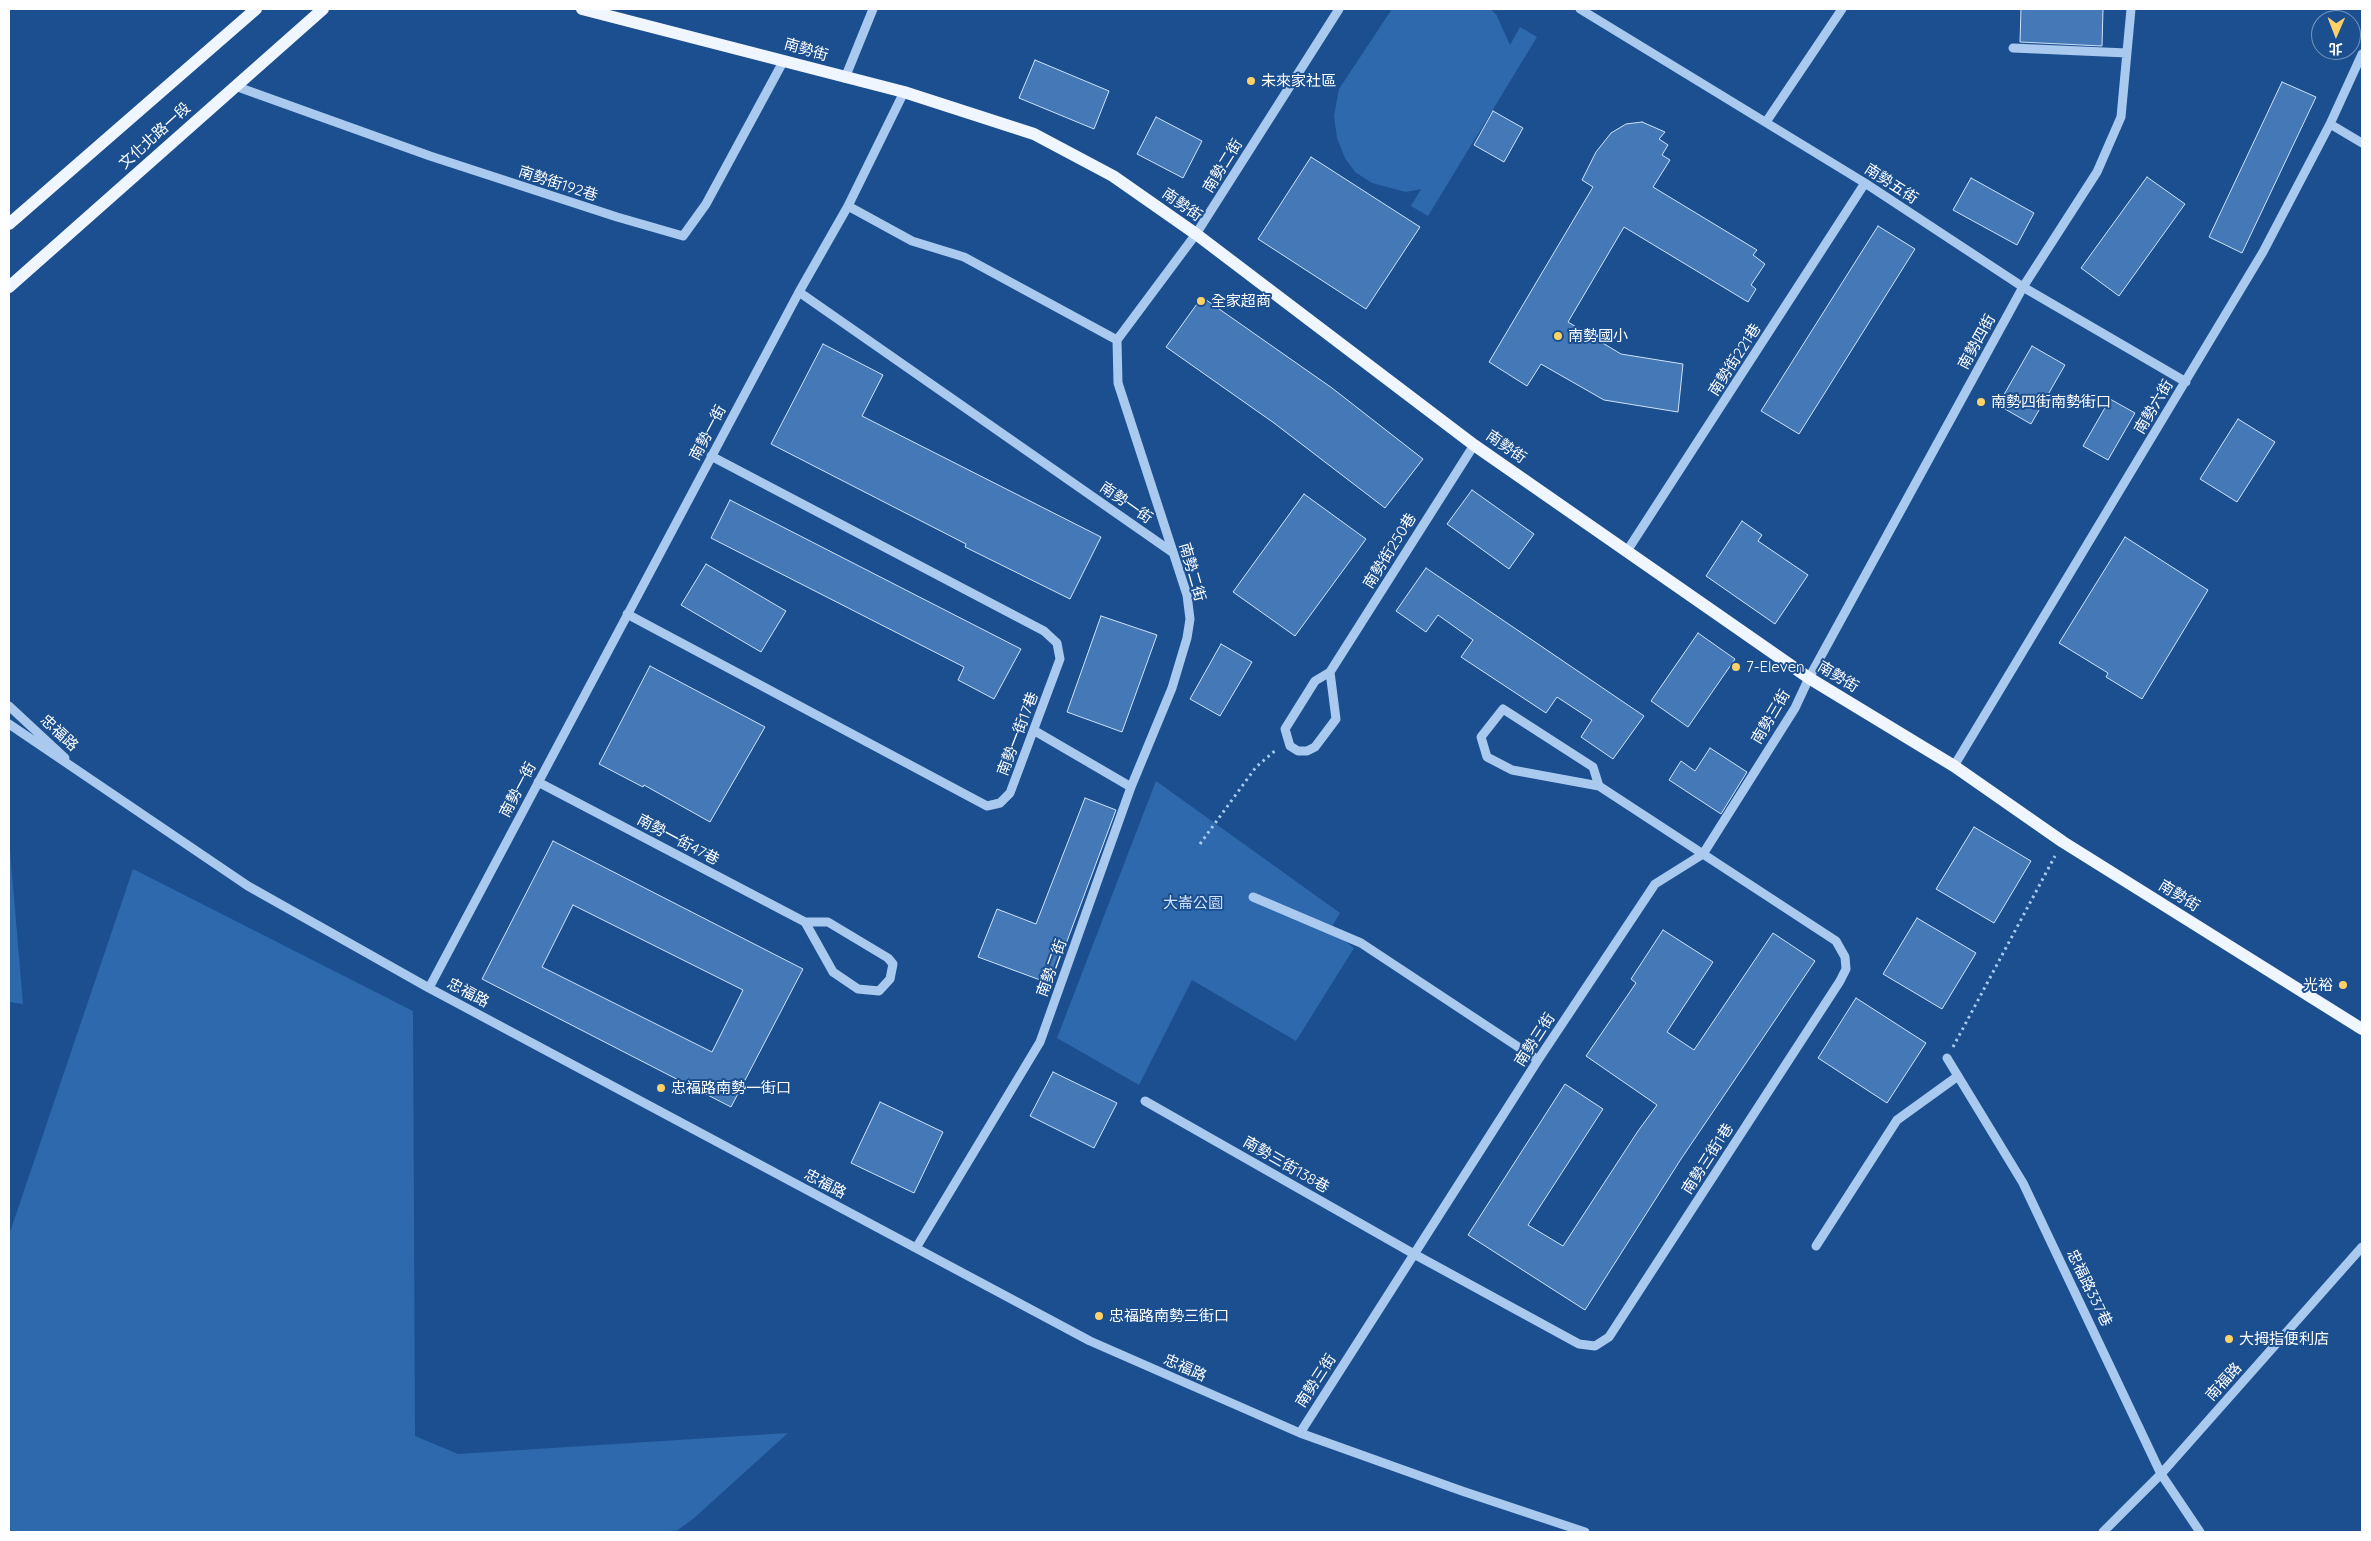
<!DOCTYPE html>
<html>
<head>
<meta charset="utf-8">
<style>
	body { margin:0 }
	#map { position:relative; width:2371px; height:1541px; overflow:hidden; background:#1b4f8f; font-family:Quicksand,"Noto Sans TC",sans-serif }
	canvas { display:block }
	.frame { position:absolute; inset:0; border:10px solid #fff; pointer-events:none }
	.north { position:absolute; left:2311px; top:10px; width:50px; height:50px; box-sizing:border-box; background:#1b4f8f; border:1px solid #7695bc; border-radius:50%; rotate:181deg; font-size:14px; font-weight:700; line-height:20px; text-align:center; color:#fff }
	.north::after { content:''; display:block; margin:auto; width:18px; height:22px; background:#ffd166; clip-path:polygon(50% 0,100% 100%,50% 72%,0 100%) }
</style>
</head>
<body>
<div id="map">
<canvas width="2371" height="1541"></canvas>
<div class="frame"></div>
<div class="north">北</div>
</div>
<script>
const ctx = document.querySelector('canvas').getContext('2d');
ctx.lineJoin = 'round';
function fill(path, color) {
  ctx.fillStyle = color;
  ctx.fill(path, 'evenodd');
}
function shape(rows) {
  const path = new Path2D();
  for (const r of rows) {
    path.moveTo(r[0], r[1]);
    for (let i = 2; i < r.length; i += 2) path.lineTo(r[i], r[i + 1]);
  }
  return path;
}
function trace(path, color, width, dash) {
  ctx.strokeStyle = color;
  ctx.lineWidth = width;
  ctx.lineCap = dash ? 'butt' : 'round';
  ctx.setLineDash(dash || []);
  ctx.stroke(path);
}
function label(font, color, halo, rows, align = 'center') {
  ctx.font = font + ' Quicksand,"Noto Sans TC",sans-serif';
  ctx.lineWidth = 4;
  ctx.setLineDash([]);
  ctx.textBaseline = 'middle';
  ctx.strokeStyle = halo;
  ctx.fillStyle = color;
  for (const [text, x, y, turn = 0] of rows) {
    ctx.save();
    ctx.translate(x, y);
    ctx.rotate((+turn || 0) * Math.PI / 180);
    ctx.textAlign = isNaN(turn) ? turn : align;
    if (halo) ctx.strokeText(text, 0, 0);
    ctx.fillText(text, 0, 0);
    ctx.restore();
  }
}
const green = shape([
	[1392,9,1490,9,1496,14,1510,45,1520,27,1537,37,1428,216,1411,206,1421,189,1406,192,1372,183,1355,172,1345,158,1337,138,1334,116,1339,89],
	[1156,781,1340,913,1330,930,1354,948,1296,1041,1192,980,1139,1085,1057,1038],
	[9,839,23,1004,9,1002],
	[133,869,413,1011,415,1436,458,1454,788,1433,693,1519,675,1532,9,1532,9,1235]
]);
const building = shape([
	[2021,9,2103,9,2102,46,2020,42,2021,9],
	[1035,60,1109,91,1094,129,1019,98,1035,60],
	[2282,82,2316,97,2242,253,2209,237,2282,82],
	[1493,111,1523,128,1504,162,1474,145,1493,111],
	[1156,117,1202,141,1183,178,1137,154,1156,117],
	[1642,122,1665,132,1659,139,1668,145,1662,155,1670,160,1653,187,1757,250,1753,255,1765,264,1751,285,1756,289,1748,302,1624,227,1568,322,1621,354,1683,364,1678,412,1604,400,1541,364,1527,386,1489,362,1593,187,1582,180,1596,152,1611,133,1626,124,1642,122],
	[1311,157,1420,227,1366,309,1258,239,1311,157],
	[2147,177,2185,204,2119,296,2081,268,2147,177],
	[1971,178,2034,213,2017,245,1953,210,1971,178],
	[1878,226,1915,249,1799,434,1761,411,1878,226],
	[1202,297,1332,388,1423,459,1385,508,1274,423,1166,347,1202,297],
	[823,344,883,375,862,416,1101,537,1070,599,965,547,966,544,771,444,823,344],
	[2032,346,2065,365,2031,424,1998,405,2032,346],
	[2110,399,2135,413,2108,460,2083,446,2110,399],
	[2238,419,2275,442,2237,502,2200,479,2238,419],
	[1472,490,1534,534,1509,569,1447,524,1472,490],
	[1304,494,1366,539,1295,636,1233,592,1304,494],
	[730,500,1021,649,994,699,958,680,964,667,711,538,730,500],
	[1742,521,1762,535,1758,541,1808,575,1775,624,1706,576,1742,521],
	[2125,537,2208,590,2142,699,2106,677,2108,673,2059,643,2125,537],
	[706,564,786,611,761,652,681,605,706,564],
	[1426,568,1644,716,1613,759,1581,737,1592,720,1557,697,1546,713,1461,657,1473,640,1438,615,1426,632,1396,611,1426,568],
	[1101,616,1157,635,1122,732,1067,712,1101,616],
	[1698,633,1735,659,1688,727,1651,701,1698,633],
	[1221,644,1252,662,1220,716,1190,699,1221,644],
	[650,666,765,727,710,822,644,785,643,787,599,764,650,666],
	[1710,748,1747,772,1721,814,1669,780,1681,761,1695,771,1710,748],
	[1085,798,1116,810,1051,984,978,957,997,909,1036,924,1085,798],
	[1974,827,2031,861,1994,923,1936,889,1974,827],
	[553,841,803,969,731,1107,482,979,553,841],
	[573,905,743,990,712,1052,542,967,573,905],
	[1917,918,1976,953,1942,1009,1883,974,1917,918],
	[1663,930,1713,962,1667,1032,1694,1050,1773,933,1815,961,1681,1159,1585,1310,1468,1235,1565,1084,1603,1109,1528,1225,1563,1246,1638,1131,1657,1105,1586,1056,1636,983,1631,979,1663,930],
	[1856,998,1926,1043,1887,1103,1818,1058,1856,998],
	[1053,1072,1117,1103,1094,1148,1030,1116,1053,1072],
	[880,1102,943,1132,914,1193,851,1163,880,1102]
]);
const path = shape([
	[1200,844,1256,767,1277,749],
	[1953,1047,2055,856]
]);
const minor = shape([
	[1580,9,1865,183,2023,287,2186,382],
	[2013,48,2127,53],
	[845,78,873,9],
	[235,86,430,156,617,217,683,236,706,204,784,60],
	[1766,122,1842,9],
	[2330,124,2362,143],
	[848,206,912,241,964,257,1117,340],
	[799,292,848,206,904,92],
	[1627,551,1865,183],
	[627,614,987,806,1000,803,1010,793,1060,659,1057,643,1044,631,711,456],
	[1330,672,1336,719,1315,747,1307,751,1298,751,1290,746,1285,729,1315,681,1330,672,1474,445],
	[9,706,65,758],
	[9,724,248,886,429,988,1090,1341,1300,1433,1462,1491,1585,1532],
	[1035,731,1131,787],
	[1954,766,2263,252,2330,124,2362,54],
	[538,782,805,922,828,922,888,958,893,964,890,979,879,991,858,989,833,972,805,922],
	[1253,897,1361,943,1538,1060],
	[429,988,799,292,1172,552],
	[1947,1058,2023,1183,2161,1474,2200,1532],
	[1145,1101,1414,1254,1579,1344,1595,1346,1609,1337,1840,981,1846,969,1845,957,1836,941,1599,786,1593,767,1503,709,1481,737,1487,757,1512,770,1599,786],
	[1816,1246,1897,1120,1958,1076],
	[916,1248,1040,1042,1131,787,1172,688,1187,638,1190,619,1187,595,1118,383,1117,340,1196,234,1339,9],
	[1300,1433,1538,1060,1655,884,1703,854,1795,708,1809,678,2023,287,2097,172,2121,117,2131,9],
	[2103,1532,2161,1474,2362,1247]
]);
const major = shape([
	[582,9,904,92,1034,134,1113,176,1196,234,1474,445,1809,678,1954,766,2063,842,2362,1029],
	[9,224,256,9],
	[9,287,323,9]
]);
const markers = [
	[1251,81,5,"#ffd166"],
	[1201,301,5,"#ffd166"],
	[1558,336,5,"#ffd166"],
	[1981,402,5,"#ffd166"],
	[1736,667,5,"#ffd166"],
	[2343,985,5,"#ffd166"],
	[661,1088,5,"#ffd166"],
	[1099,1316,5,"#ffd166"],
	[2229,1339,5,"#ffd166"]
];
const streetNames = [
	["南勢街",806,50,16],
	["文化北路一段",155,136,-42],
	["南勢二街",1223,166,-58],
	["南勢街192巷",558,184,18],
	["南勢五街",1891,184,33],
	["南勢街",1182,205,35],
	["南勢四街",1977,342,-61],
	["南勢街221巷",1735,360,-57],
	["南勢六街",2154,407,-59],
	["南勢一街",708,433,-62],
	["南勢街",1506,447,35],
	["南勢一街",1126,503,35],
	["南勢街250巷",1390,551,-58],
	["南勢二街",1192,572,74],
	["南勢街",1838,677,31],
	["南勢三街",1771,717,-59],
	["忠福路",59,733,43],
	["南勢一街17巷",1018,734,-69],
	["南勢一街",518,790,-62],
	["南勢一街47巷",678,840,28],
	["南勢街",2179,896,32],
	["南勢二街",1052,968,-70],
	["忠福路",468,993,28],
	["南勢三街",1535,1040,-57],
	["南勢三街1巷",1708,1159,-57],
	["南勢三街138巷",1286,1165,30],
	["忠福路",825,1184,28],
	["忠福路337巷",2089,1288,64],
	["忠福路",1185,1368,24],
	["南勢三街",1316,1381,-57],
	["南福路",2224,1382,-48]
];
const poiNames = [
	["未來家社區",1261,81],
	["全家超商",1211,301],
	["南勢國小",1568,336],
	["南勢四街南勢街口",1991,402],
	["7-Eleven",1746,667],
	["光裕",2333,985,"right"],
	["忠福路南勢一街口",671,1088],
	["忠福路南勢三街口",1109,1316],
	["大拇指便利店",2239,1339]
];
const parkNames = [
	["大崙公園",1193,903]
];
fill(green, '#2e69ad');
fill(building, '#4478b7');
trace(building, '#cfe3fa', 1);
trace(path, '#a9c9ee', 3, [2.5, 4]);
trace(minor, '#a9c9ee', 9);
trace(major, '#f0f6ff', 12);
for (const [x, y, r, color] of markers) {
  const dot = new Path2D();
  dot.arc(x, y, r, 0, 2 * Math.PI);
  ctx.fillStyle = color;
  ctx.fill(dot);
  trace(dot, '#1b4f8f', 2);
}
label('15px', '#fff', '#1b4f8f', streetNames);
label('15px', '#fff', '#1b4f8f', poiNames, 'left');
label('15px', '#cfe3fa', '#1b4f8f', parkNames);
</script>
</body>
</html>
